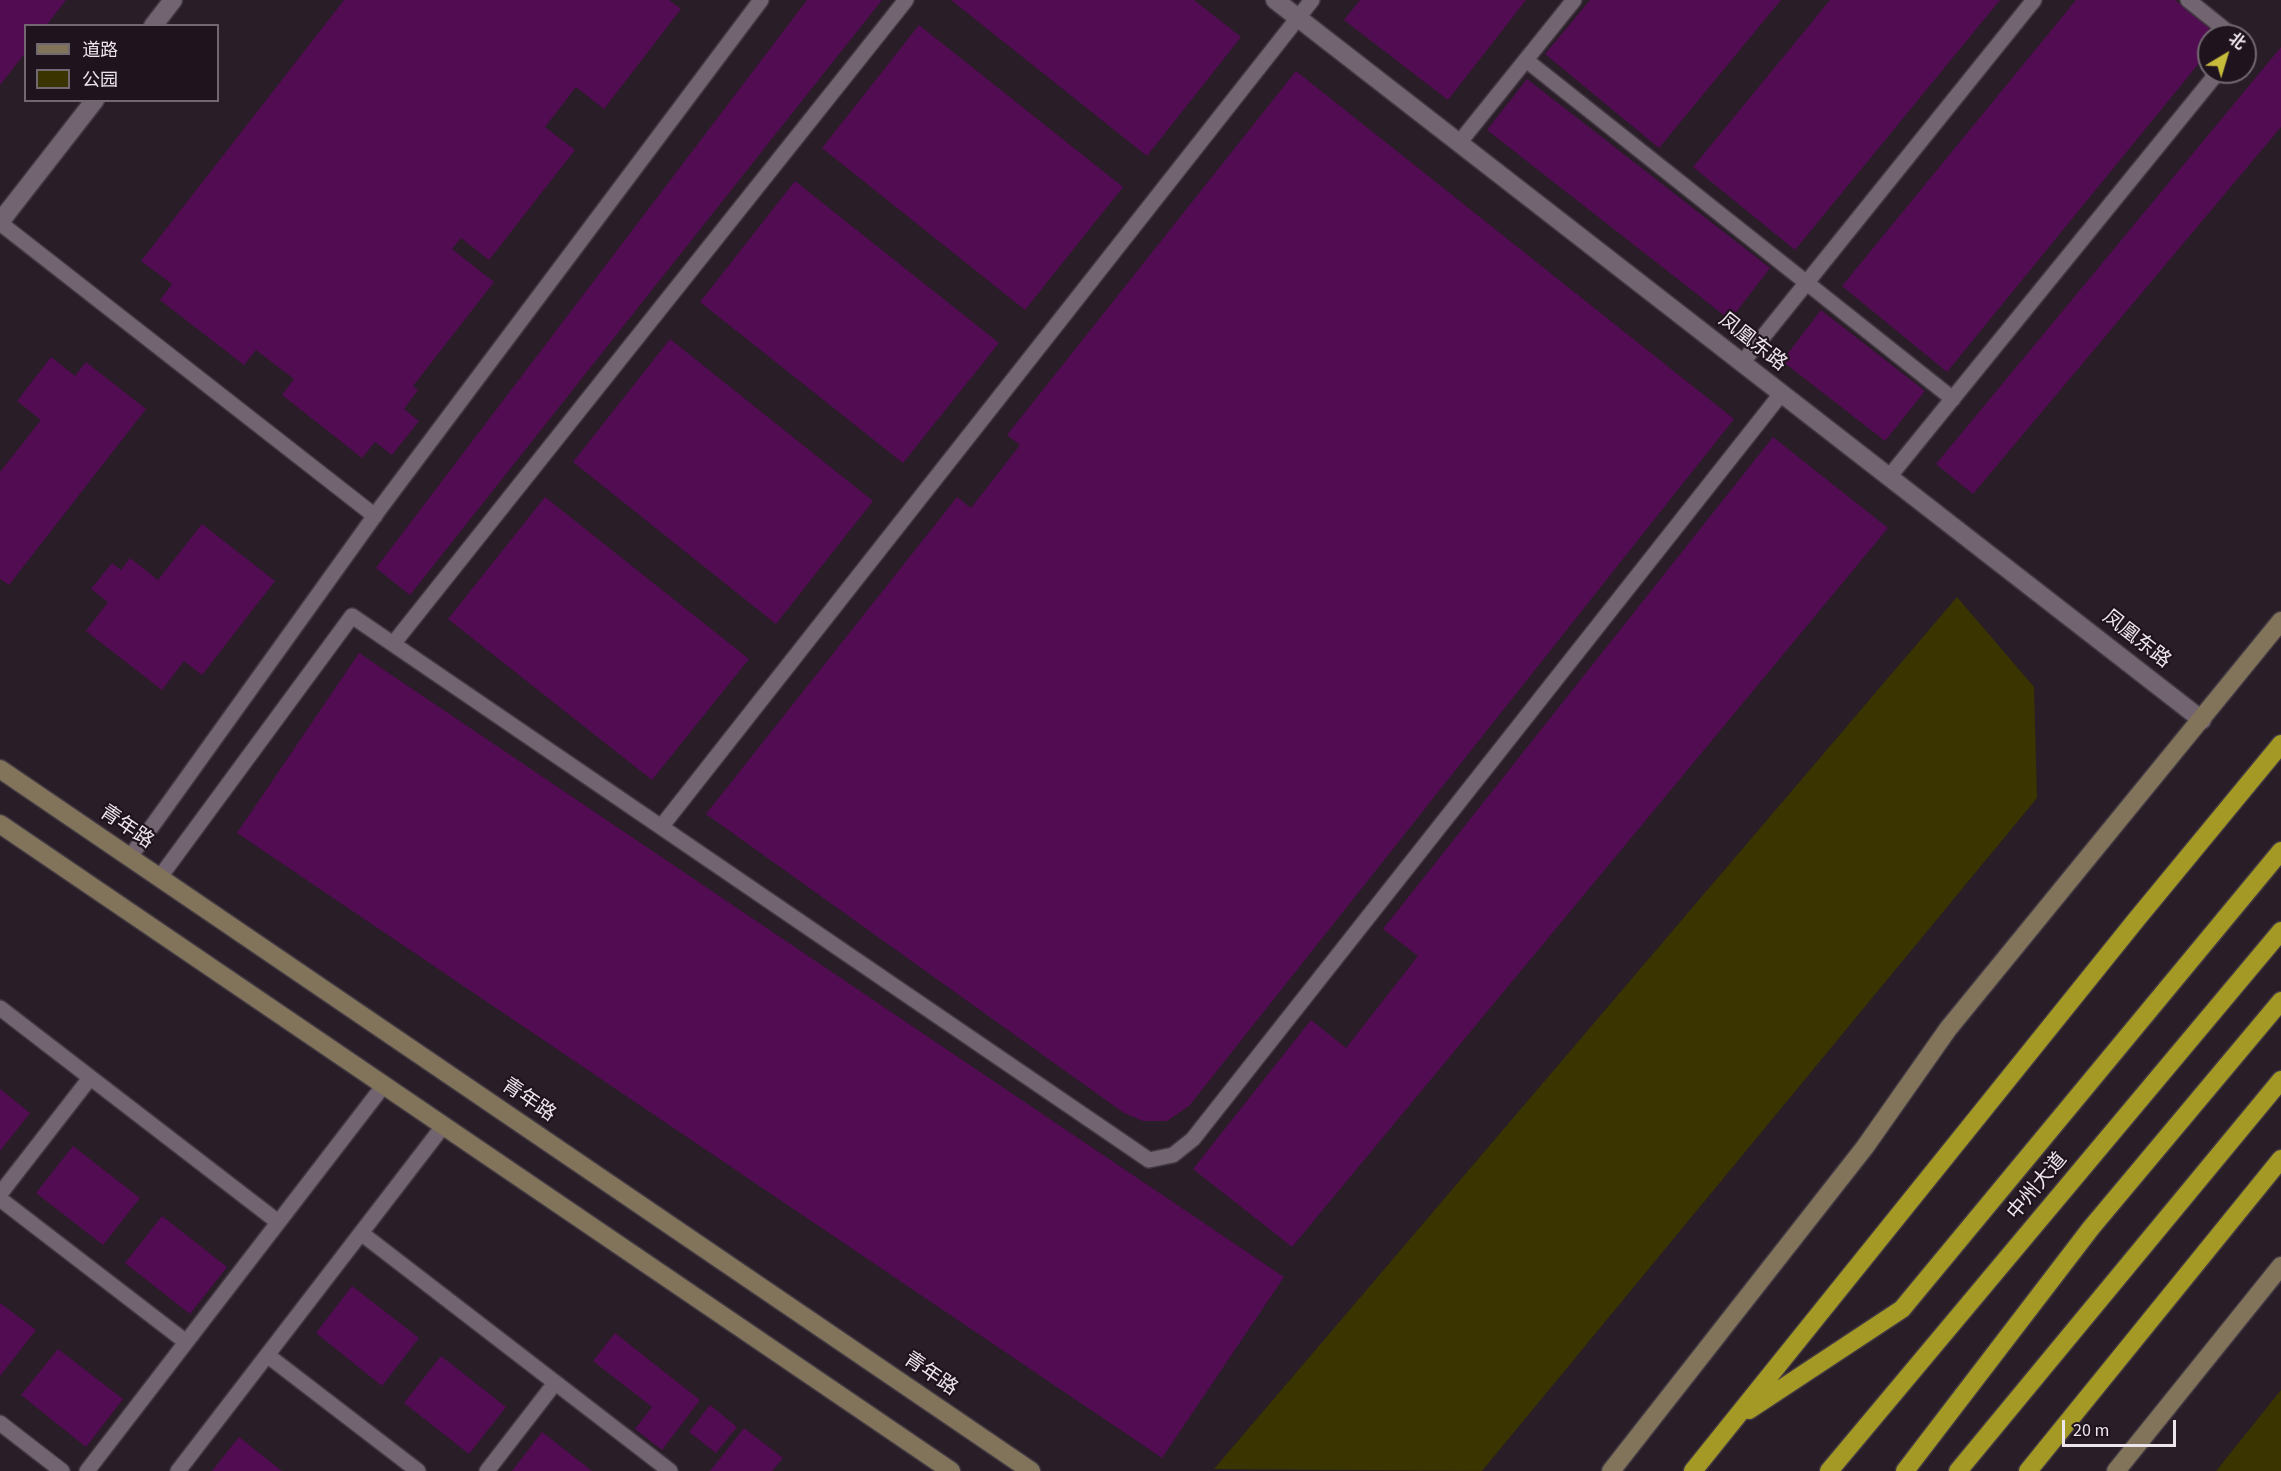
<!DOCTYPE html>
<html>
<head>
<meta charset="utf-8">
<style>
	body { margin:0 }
	#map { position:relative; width:2281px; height:1471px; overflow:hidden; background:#291d28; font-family:"Source Sans 3","Noto Sans SC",sans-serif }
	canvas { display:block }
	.legend { position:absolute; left:24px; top:24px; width:195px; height:78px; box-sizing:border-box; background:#1f141e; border:2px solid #716870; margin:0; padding:8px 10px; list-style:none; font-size:18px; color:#ede5ec }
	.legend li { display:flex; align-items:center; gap:12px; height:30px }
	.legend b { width:30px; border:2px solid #716870 }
	.north { position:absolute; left:2197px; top:24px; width:60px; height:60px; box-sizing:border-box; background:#1f141e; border:2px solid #716870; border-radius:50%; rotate:38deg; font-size:16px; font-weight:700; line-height:24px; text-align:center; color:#ede5ec }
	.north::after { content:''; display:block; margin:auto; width:21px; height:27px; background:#c7bb3c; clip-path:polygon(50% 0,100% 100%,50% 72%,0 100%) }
	.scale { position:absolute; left:2062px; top:1420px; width:114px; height:27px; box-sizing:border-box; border:3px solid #ede5ec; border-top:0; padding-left:8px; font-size:18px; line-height:21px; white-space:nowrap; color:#ede5ec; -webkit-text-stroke:4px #1f141e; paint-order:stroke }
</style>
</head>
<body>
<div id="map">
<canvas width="2281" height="1471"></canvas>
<ul class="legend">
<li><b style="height:8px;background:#81745a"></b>道路</li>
<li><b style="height:16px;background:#393400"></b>公园</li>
</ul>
<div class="north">北</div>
<div class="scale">20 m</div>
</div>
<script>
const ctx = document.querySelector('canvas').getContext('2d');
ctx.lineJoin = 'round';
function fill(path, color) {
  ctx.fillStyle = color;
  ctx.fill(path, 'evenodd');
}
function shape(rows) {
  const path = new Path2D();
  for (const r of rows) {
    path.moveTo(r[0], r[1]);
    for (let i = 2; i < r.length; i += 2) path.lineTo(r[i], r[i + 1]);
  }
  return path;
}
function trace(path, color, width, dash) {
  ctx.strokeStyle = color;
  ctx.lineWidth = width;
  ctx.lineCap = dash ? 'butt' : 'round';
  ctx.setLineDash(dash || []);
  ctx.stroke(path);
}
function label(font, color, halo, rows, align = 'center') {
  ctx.font = font + ' "Source Sans 3","Noto Sans SC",sans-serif';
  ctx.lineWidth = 4.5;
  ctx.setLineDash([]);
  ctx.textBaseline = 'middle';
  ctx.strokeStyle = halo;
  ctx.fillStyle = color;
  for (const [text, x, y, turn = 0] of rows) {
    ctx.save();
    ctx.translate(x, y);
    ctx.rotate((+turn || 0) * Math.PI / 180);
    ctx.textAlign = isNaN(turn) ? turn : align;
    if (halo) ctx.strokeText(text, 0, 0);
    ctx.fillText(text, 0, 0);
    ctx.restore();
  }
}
const green = shape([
	[1957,597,2034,687,2037,798,1482,1471,1214,1469],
	[2281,1390,2281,1471,2216,1471]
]);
const building = shape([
	[0,0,66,0,46,26,26,26,26,52,0,85],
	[344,0,669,0,681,9,604,109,576,87,545,127,575,150,489,260,461,238,452,249,494,282,413,386,418,390,404,409,419,421,392,455,375,442,362,458,282,395,294,379,256,350,244,365,160,300,172,284,141,261],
	[807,0,882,0,410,595,376,568],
	[951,0,1194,0,1241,37,1147,156],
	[1360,0,1526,0,1448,100,1344,20],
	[1590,0,1781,0,1659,148,1545,54],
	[1830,0,2000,0,1795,250,1693,167],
	[2076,0,2175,0,2219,36,2209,36,2209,51,1947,372,1842,286],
	[919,25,1123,187,1025,310,822,148],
	[2281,47,2281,127,1973,494,1936,464],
	[1296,71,1734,419,1189,1106,1167,1121,1143,1121,1124,1113,706,814,957,497,971,508,1020,445,1007,435],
	[1527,79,1770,268,1730,320,1487,130],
	[795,181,999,343,903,463,700,302],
	[1821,310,1925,391,1885,441,1782,361],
	[670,339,873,501,776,624,573,462],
	[51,357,75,376,86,362,146,409,9,585,0,579,0,472,41,420,17,401],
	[1773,437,1888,528,1292,1247,1193,1169,1311,1020,1346,1048,1418,956,1383,929],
	[545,497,749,659,652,780,448,619],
	[202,524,275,581,202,675,184,661,162,690,86,631,108,602,91,589,112,563,121,570,130,558,158,580],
	[359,653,1284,1277,1162,1458,237,833],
	[0,1089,30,1113,0,1151],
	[73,1146,140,1198,103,1245,36,1193],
	[162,1216,227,1267,190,1314,125,1263],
	[352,1286,419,1338,382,1386,316,1333],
	[0,1303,36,1330,0,1376],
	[615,1333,700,1400,662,1450,635,1429,652,1407,593,1361],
	[58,1349,123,1399,86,1447,21,1395],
	[441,1356,506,1407,469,1454,404,1403],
	[710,1405,737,1427,716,1453,689,1432],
	[744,1428,783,1458,772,1471,710,1471],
	[542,1432,592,1471,512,1471],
	[239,1437,282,1471,212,1471]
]);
const lane = shape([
	[2188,0,2233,36],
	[1526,60,1953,399],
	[1459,143,1574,0],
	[0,223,375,516],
	[1742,363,2034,0],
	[1889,477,2218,72],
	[393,644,906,0],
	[661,827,1312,0],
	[130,857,381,507,761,0],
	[160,877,352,616,1149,1160,1173,1155,1193,1139,1781,394],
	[0,1008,278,1222],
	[0,1194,90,1078],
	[0,1199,186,1342],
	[361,1233,670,1471],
	[267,1355,418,1471],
	[0,1423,62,1471],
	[87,1471,384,1085],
	[178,1471,444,1125],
	[487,1471,555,1383]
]);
const street = shape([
	[1275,0,2202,720],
	[153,26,173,0],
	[0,222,95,100]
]);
const secondary = shape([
	[0,769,1031,1471],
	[0,824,951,1471],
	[1611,1471,1865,1147,1948,1029,2281,621],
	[2116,1471,2281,1266]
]);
const highway = shape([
	[1749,1410,1902,1309,2281,851],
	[1693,1471,2136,920,2281,744],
	[1829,1471,2281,931],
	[1905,1471,2091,1228,2281,1001],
	[1958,1471,2281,1080],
	[2028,1471,2281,1159]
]);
const streetNames = [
	["凤凰东路",1752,343,38],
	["凤凰东路",2136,640,38],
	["青年路",126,828,34],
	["青年路",528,1101,34],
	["中州大道",2038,1187,-50],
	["青年路",930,1375,34]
];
fill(green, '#393400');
fill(building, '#520c51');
trace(lane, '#413841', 18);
trace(street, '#413841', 21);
trace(secondary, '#413841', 21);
trace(highway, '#413841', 21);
trace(lane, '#726471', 15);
trace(street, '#726471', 18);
trace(secondary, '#81745a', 18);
trace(highway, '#a39924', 18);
label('20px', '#ede5ec', '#1f141e', streetNames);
</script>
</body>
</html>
